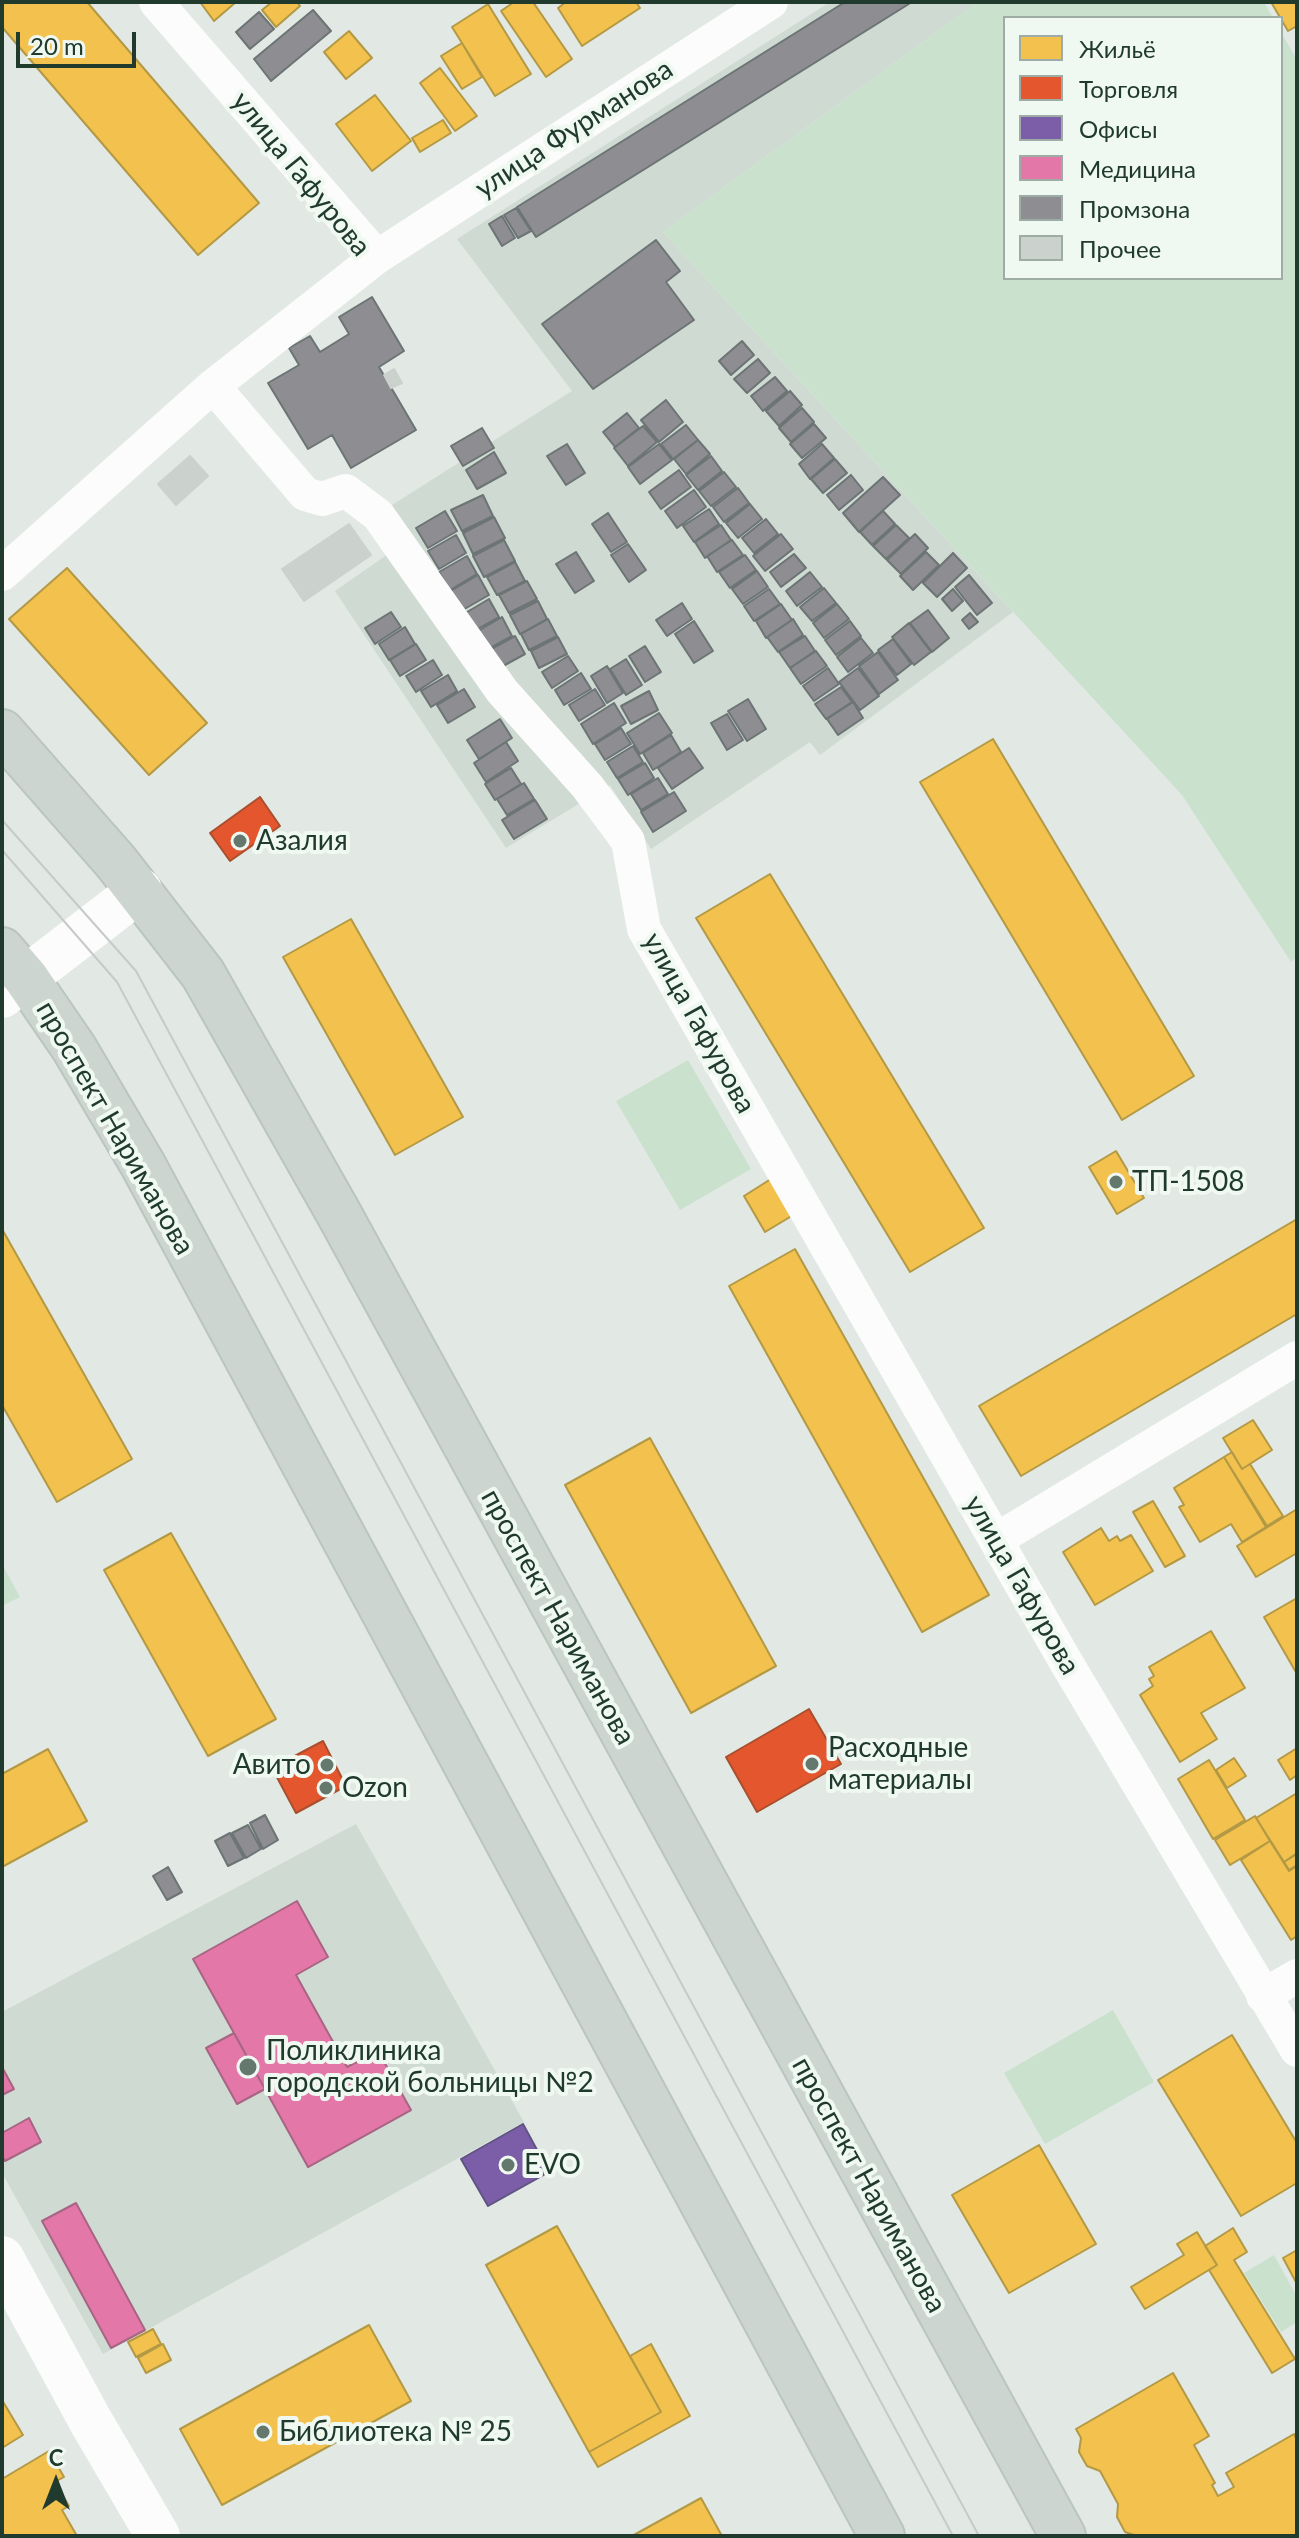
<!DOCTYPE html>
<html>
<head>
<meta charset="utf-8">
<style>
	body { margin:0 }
	#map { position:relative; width:1299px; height:2538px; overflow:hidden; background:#e2e8e4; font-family:Lato,sans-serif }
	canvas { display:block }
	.frame { position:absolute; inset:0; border:4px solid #203b2e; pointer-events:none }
	.legend { position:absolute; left:1003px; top:16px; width:280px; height:264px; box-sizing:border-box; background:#f0f8f2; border:2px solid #9daca4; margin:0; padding:10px 14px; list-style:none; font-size:24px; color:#203b2e }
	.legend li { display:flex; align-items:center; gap:16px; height:40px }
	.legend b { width:40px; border:2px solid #9daca4 }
	.north { position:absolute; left:16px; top:2442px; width:80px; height:80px; -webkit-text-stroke:6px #f0f8f2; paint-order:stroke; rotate:0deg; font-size:22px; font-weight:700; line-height:32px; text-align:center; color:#203b2e }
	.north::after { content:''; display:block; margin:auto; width:28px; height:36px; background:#203b2e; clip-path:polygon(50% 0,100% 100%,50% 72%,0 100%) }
	.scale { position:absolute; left:16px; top:32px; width:120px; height:36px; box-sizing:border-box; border:4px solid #203b2e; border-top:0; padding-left:10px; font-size:24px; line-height:28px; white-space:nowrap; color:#203b2e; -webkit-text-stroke:6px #f0f8f2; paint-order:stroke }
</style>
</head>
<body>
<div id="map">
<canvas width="1299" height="2538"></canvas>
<div class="frame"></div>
<ul class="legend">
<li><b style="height:22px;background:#f2c14e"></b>Жильё</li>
<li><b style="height:22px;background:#e4572e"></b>Торговля</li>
<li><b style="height:22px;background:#7b5ea7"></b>Офисы</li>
<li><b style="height:22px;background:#e377a8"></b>Медицина</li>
<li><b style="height:22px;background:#8d8d92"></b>Промзона</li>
<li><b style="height:22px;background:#cbd1cd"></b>Прочее</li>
</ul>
<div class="north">С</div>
<div class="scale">20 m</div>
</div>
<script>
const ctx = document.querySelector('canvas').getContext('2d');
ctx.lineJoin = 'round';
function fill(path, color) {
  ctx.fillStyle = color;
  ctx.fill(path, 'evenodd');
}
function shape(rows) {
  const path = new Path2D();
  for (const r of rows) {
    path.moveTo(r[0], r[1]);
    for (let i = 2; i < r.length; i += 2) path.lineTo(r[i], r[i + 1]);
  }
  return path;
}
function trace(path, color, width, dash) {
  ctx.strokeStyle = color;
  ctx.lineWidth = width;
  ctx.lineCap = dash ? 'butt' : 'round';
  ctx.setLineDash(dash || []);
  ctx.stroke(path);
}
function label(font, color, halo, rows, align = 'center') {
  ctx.font = font + ' Lato,sans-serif';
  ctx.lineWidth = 8;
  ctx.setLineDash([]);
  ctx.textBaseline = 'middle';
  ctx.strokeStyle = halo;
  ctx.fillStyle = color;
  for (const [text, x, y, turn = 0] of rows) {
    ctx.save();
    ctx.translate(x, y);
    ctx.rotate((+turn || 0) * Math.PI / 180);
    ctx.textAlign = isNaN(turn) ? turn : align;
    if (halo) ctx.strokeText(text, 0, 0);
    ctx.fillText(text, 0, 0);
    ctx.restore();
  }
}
const built = shape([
	[830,2,978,2,663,232,1013,612,820,755,810,742,651,849,610,785,506,848,335,591,411,538,392,505,572,391,457,239],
	[356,1824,524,2122,103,2354,2,2173,2,2012]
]);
const green = shape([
	[978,2,1264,2,1273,18,1005,18,1005,278,1281,278,1281,32,1297,60,1297,957,1291,962,1182,795,663,232],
	[688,1060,751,1169,680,1210,616,1101],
	[2,1564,20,1597,2,1606],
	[1113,2010,1154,2082,1045,2144,1004,2073],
	[1274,2255,1297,2297,1297,2322,1281,2332,1244,2273]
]);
const homes = shape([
	[2,2,87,2,259,203,198,255,2,27,2,2],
	[200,2,236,2,214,21,200,2],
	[272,2,297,2,300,6,276,27,262,10,272,2],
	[514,2,533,2,572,59,546,77,501,11,514,2],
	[566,2,636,2,640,8,582,46,558,8,566,2],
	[1271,2,1297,2,1297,26,1288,31,1271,2],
	[488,4,531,74,495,96,452,27,488,4],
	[349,31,372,58,346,79,324,52,349,31],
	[462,43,482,77,462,89,441,56,462,43],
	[440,68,477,116,455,131,420,83,440,68],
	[375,95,411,141,372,171,336,124,375,95],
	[443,120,451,133,420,152,412,138,443,120],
	[67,568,207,723,149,775,9,619,67,568],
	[993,739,1194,1076,1122,1120,920,782,993,739],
	[770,874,984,1228,910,1272,696,918,770,874],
	[351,919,463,1117,395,1155,283,957,351,919],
	[1116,1151,1144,1198,1117,1214,1089,1167,1116,1151],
	[774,1177,795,1214,765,1232,744,1196,774,1177],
	[1297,1219,1297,1314,1021,1476,979,1406,1297,1219],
	[2,1229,132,1459,57,1502,2,1405,2,1229],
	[795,1249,989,1595,922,1632,729,1286,795,1249],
	[1253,1420,1272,1450,1242,1469,1223,1438,1253,1420],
	[650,1438,776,1666,691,1713,565,1485,650,1438],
	[1232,1452,1242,1469,1250,1464,1283,1516,1267,1526,1224,1457,1232,1452],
	[1224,1457,1266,1527,1242,1542,1231,1524,1200,1542,1179,1507,1184,1505,1174,1488,1224,1457],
	[1153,1501,1185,1556,1165,1567,1133,1512,1153,1501],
	[1297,1509,1297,1553,1256,1577,1237,1546,1297,1509],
	[1101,1528,1109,1541,1117,1536,1120,1541,1131,1535,1153,1571,1095,1605,1063,1552,1101,1528],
	[171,1533,276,1719,208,1756,104,1570,171,1533],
	[1297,1598,1297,1674,1264,1617,1297,1598],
	[1211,1631,1245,1688,1201,1713,1217,1739,1180,1762,1140,1695,1153,1686,1149,1679,1154,1676,1149,1667,1211,1631],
	[1297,1748,1297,1775,1290,1780,1278,1760,1297,1748],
	[48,1749,87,1821,2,1867,2,1774,48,1749],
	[1234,1758,1246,1776,1227,1788,1216,1770,1234,1758],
	[1209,1760,1245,1820,1213,1839,1178,1779,1209,1760],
	[1297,1793,1297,1853,1284,1862,1256,1818,1297,1793],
	[1255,1816,1270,1841,1230,1865,1215,1840,1255,1816],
	[1270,1841,1289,1871,1297,1866,1297,1936,1291,1940,1241,1860,1270,1841],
	[1297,1854,1297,1865,1289,1870,1284,1862,1297,1854],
	[1232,2035,1297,2143,1297,2183,1241,2216,1158,2080,1232,2035],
	[1039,2145,1096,2244,1009,2293,952,2195,1039,2145],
	[557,2226,661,2412,589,2452,486,2265,557,2226],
	[1233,2228,1247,2252,1234,2260,1295,2359,1272,2373,1209,2270,1217,2265,1205,2246,1233,2228],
	[1197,2232,1217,2265,1145,2309,1131,2287,1184,2255,1177,2244,1197,2232],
	[1297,2250,1297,2284,1283,2258,1297,2250],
	[369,2325,411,2401,222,2505,180,2429,369,2325],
	[153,2329,161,2344,136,2357,128,2342,153,2329],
	[163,2344,171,2360,146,2373,138,2358,163,2344],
	[651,2344,690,2416,598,2467,589,2452,661,2412,630,2356,651,2344],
	[1173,2373,1209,2436,1194,2445,1215,2483,1212,2485,1218,2496,1234,2487,1226,2473,1294,2434,1297,2440,1297,2536,1137,2536,1125,2532,1117,2517,1118,2504,1100,2471,1087,2466,1079,2452,1081,2438,1076,2429,1173,2373],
	[2,2400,23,2435,2,2448,2,2400],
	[49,2451,64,2477,55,2482,69,2506,62,2510,77,2536,2,2536,2,2479,49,2451],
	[701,2498,722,2536,632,2536,701,2498]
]);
const shops = shape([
	[260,797,280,826,230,861,210,833,260,797],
	[809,1709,841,1764,757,1812,726,1757,809,1709],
	[323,1741,346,1786,296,1813,272,1768,323,1741]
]);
const offices = shape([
	[523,2124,549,2172,488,2206,461,2159,523,2124]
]);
const health = shape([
	[297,1901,328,1957,296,1975,347,2067,378,2051,411,2110,308,2167,193,1959,297,1901],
	[234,2033,265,2089,237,2104,206,2048,234,2033],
	[2,2067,14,2089,2,2095,2,2067],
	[29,2118,41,2142,5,2161,2,2156,2,2133,29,2118],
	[76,2203,145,2330,111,2348,42,2221,76,2203]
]);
const industry = shape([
	[845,2,912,2,536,237,517,207,845,2],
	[313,10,331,31,271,81,254,59,313,10],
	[259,12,274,29,250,49,236,32,259,12],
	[516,208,531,231,518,238,504,215,516,208],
	[502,216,515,238,502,246,489,224,502,216],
	[656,240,680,271,666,282,694,320,593,389,542,324,656,240],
	[372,297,404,351,379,367,416,430,351,468,332,435,308,449,268,383,299,365,289,348,310,336,320,352,349,334,339,317,372,297],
	[742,341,754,355,731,375,719,361,742,341],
	[758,359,770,373,747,393,734,379,758,359],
	[775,377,787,391,763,411,751,396,775,377],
	[790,391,802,405,779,426,766,411,790,391],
	[666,400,683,422,659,442,641,420,666,400],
	[802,408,814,422,791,442,779,428,802,408],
	[627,413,639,428,615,447,603,432,627,413],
	[814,424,826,438,802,458,790,444,814,424],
	[686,425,698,440,673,459,661,444,686,425],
	[643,426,657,442,628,466,614,448,643,426],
	[482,428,494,448,463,466,451,446,482,428],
	[698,440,710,454,686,474,674,459,698,440],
	[567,444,585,473,566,485,547,456,567,444],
	[659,444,672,460,640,484,628,467,659,444],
	[822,444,834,458,810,479,799,464,822,444],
	[494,452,506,473,477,489,466,470,494,452],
	[711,456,722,471,698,490,686,475,711,456],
	[835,459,847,473,823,493,811,479,835,459],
	[679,470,691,487,661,509,649,492,679,470],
	[724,472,736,487,711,506,699,491,724,472],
	[851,475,863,490,839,510,827,495,851,475],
	[883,477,900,495,859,532,843,513,883,477],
	[738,488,749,503,724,522,713,507,738,488],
	[694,490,706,507,677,528,665,511,694,490],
	[483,495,493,516,462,531,451,510,483,495],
	[750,504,762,519,738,538,726,523,750,504],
	[709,509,719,524,694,542,683,526,709,509],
	[445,511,457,531,428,548,416,528,445,511],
	[883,511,895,524,872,545,860,532,883,511],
	[608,513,627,542,611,552,592,524,608,513],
	[494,517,505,538,473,554,463,533,494,517],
	[766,519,778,534,754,553,742,538,766,519],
	[721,525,731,540,705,558,695,542,721,525],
	[896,525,909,538,886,559,873,546,896,525],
	[781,534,793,549,765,571,753,556,781,534],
	[915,534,928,548,901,574,887,560,915,534],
	[456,535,466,553,439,569,428,551,456,535],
	[504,540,515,561,484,577,473,556,504,540],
	[732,540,743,555,717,572,707,556,732,540],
	[628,544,646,570,629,582,611,555,628,544],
	[576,552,594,581,575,593,556,564,576,552],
	[926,552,939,565,913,590,900,576,926,552],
	[953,553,967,568,937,597,923,583,953,553],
	[794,554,806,568,781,587,770,572,794,554],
	[745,555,756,570,730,588,719,572,745,555],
	[467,556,477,574,450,590,439,572,467,556],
	[515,562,525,581,497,595,487,577,515,562],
	[757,571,768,587,743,604,732,589,757,571],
	[810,572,822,587,797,606,786,591,810,572],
	[478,575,489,595,461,611,449,592,478,575],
	[969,575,992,603,977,615,955,587,969,575],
	[527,581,537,599,509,613,499,595,527,581],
	[824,588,836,603,812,621,800,607,824,588],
	[769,589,780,604,754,621,744,606,769,589],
	[953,589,963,601,952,611,942,599,953,589],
	[489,599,499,617,472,632,462,615,489,599],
	[538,601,547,619,520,634,510,615,538,601],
	[682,603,692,619,667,636,656,620,682,603],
	[781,604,792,620,766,638,756,621,781,604],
	[837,604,849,619,824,638,813,623,837,604],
	[928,610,949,638,932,652,910,623,928,610],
	[391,612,401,627,375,644,365,628,391,612],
	[970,613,978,622,969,629,962,620,970,613],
	[502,617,512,636,481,653,471,635,502,617],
	[548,619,557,636,529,650,521,634,548,619],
	[793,619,803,635,778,652,767,637,793,619],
	[694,621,713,651,694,663,675,634,694,621],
	[850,621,861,636,836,655,825,640,850,621],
	[909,623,931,652,914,665,892,637,909,623],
	[405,627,415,644,389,660,379,644,405,627],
	[515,636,525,654,494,671,484,653,515,636],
	[805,636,815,651,790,668,779,652,805,636],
	[558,637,567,654,539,668,531,651,558,637],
	[861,638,873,653,848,672,837,657,861,638],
	[893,639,911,664,897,675,878,650,893,639],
	[416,644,426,660,400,676,390,660,416,644],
	[645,646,661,672,645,682,629,656,645,646],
	[816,651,827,666,801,684,790,668,816,651],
	[878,652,898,680,879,694,859,666,878,652],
	[568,656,578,671,552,688,542,672,568,656],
	[626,659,642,685,626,695,610,669,626,659],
	[433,660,442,675,416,692,406,676,433,660],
	[607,666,623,693,607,703,591,676,607,666],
	[828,668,839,684,814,701,803,686,828,668],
	[858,668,879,696,860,710,839,682,858,668],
	[581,673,591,689,564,705,555,690,581,673],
	[448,675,457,691,431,707,421,691,448,675],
	[841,687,852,702,826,719,815,704,841,687],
	[464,689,475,707,448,723,437,705,464,689],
	[595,689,605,705,579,721,569,705,595,689],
	[649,691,658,710,631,724,621,706,649,691],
	[748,699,766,729,747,741,728,711,748,699],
	[853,702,863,718,838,735,827,719,853,702],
	[614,703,626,723,593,744,581,724,614,703],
	[659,713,672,733,640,754,627,733,659,713],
	[727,714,743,740,727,750,711,723,727,714],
	[500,719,512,738,479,759,467,740,500,719],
	[621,728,631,744,605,760,595,744,621,728],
	[671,735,681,752,653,770,643,753,671,735],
	[506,742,518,761,486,782,474,763,506,742],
	[633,746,643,762,617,778,607,762,633,746],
	[689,748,703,768,672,789,658,768,689,748],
	[645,763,654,778,628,795,618,779,645,763],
	[511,768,521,784,495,800,485,784,511,768],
	[658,778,668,794,641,810,631,794,658,778],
	[524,783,534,799,507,815,497,799,524,783],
	[674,792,686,811,653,832,641,812,674,792],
	[535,800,547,819,514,839,502,820,535,800],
	[265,1815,278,1840,263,1849,250,1823,265,1815],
	[248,1825,261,1849,246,1858,232,1833,248,1825],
	[230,1833,244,1858,228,1866,215,1841,230,1833],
	[168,1867,182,1892,167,1900,153,1876,168,1867]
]);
const building = shape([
	[394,369,402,383,391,388,384,375,394,369],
	[190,456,208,476,176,505,158,484,190,456],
	[349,524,371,555,304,601,282,569,349,524]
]);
const minor = shape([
	[156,2,377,257,213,386,305,494,322,499,346,491,378,515,502,691,587,786,628,841,644,929,1066,1662,1297,2050],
	[377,257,771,2],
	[2,574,213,386],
	[996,1540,1297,1358],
	[1263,1996,1297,1976]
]);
const tertiary = shape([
	[2,996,140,890],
	[2,2258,90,2420,158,2536]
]);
const primary = shape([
	[2,732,116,862,203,974,339,1214,1063,2536],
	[2,950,26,978,74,1048,143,1165,882,2536]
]);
const tram = shape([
	[2,820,136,971,979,2536],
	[2,850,117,982,953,2536]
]);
const markers = [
	[240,841,8,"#64786e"],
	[1116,1182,8,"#64786e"],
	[812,1764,8,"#64786e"],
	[327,1765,8,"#64786e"],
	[326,1788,8,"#64786e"],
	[248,2067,10,"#64786e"],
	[508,2165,8,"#64786e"],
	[263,2432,8,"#64786e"]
];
const streetNames = [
	["улица Фурманова",574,129,-33],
	["улица Гафурова",301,174,51],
	["улица Гафурова",699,1023,61],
	["проспект Нариманова",115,1128,60],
	["улица Гафурова",1022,1585,60],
	["проспект Нариманова",558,1617,61],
	["проспект Нариманова",869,2185,61]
];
const poiNames = [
	["Азалия",256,841],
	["ТП-1508",1132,1182],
	["Расходные",828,1748],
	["материалы",828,1780],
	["Авито",311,1765,"right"],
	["Ozon",342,1788],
	["Поликлиника",266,2051],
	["городской больницы №2",266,2083],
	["EVO",524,2165],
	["Библиотека № 25",279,2432]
];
fill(built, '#cfdad3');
fill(green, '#cae2cd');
fill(homes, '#f2c14e');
trace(homes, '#b39944', 2);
fill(shops, '#e4572e');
trace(shops, '#a94f2e', 2);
fill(offices, '#7b5ea7');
trace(offices, '#605483', 2);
fill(health, '#e377a8');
trace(health, '#a86583', 2);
fill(industry, '#8d8d92');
trace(industry, '#6c7474', 2);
fill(building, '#cbd1cd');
trace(building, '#cbd1cd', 2);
trace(primary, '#bbc5c0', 48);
trace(minor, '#fbfcfb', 34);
trace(tertiary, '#fbfcfb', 44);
trace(primary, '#ccd5d0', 44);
trace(tram, '#c6cac8', 2);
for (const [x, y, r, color] of markers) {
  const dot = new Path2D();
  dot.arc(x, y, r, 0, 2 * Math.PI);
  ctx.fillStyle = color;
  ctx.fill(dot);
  trace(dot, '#f0f8f2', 3);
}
label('28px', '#203b2e', '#f0f8f2', streetNames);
label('28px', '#203b2e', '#f0f8f2', poiNames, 'left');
</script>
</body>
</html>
